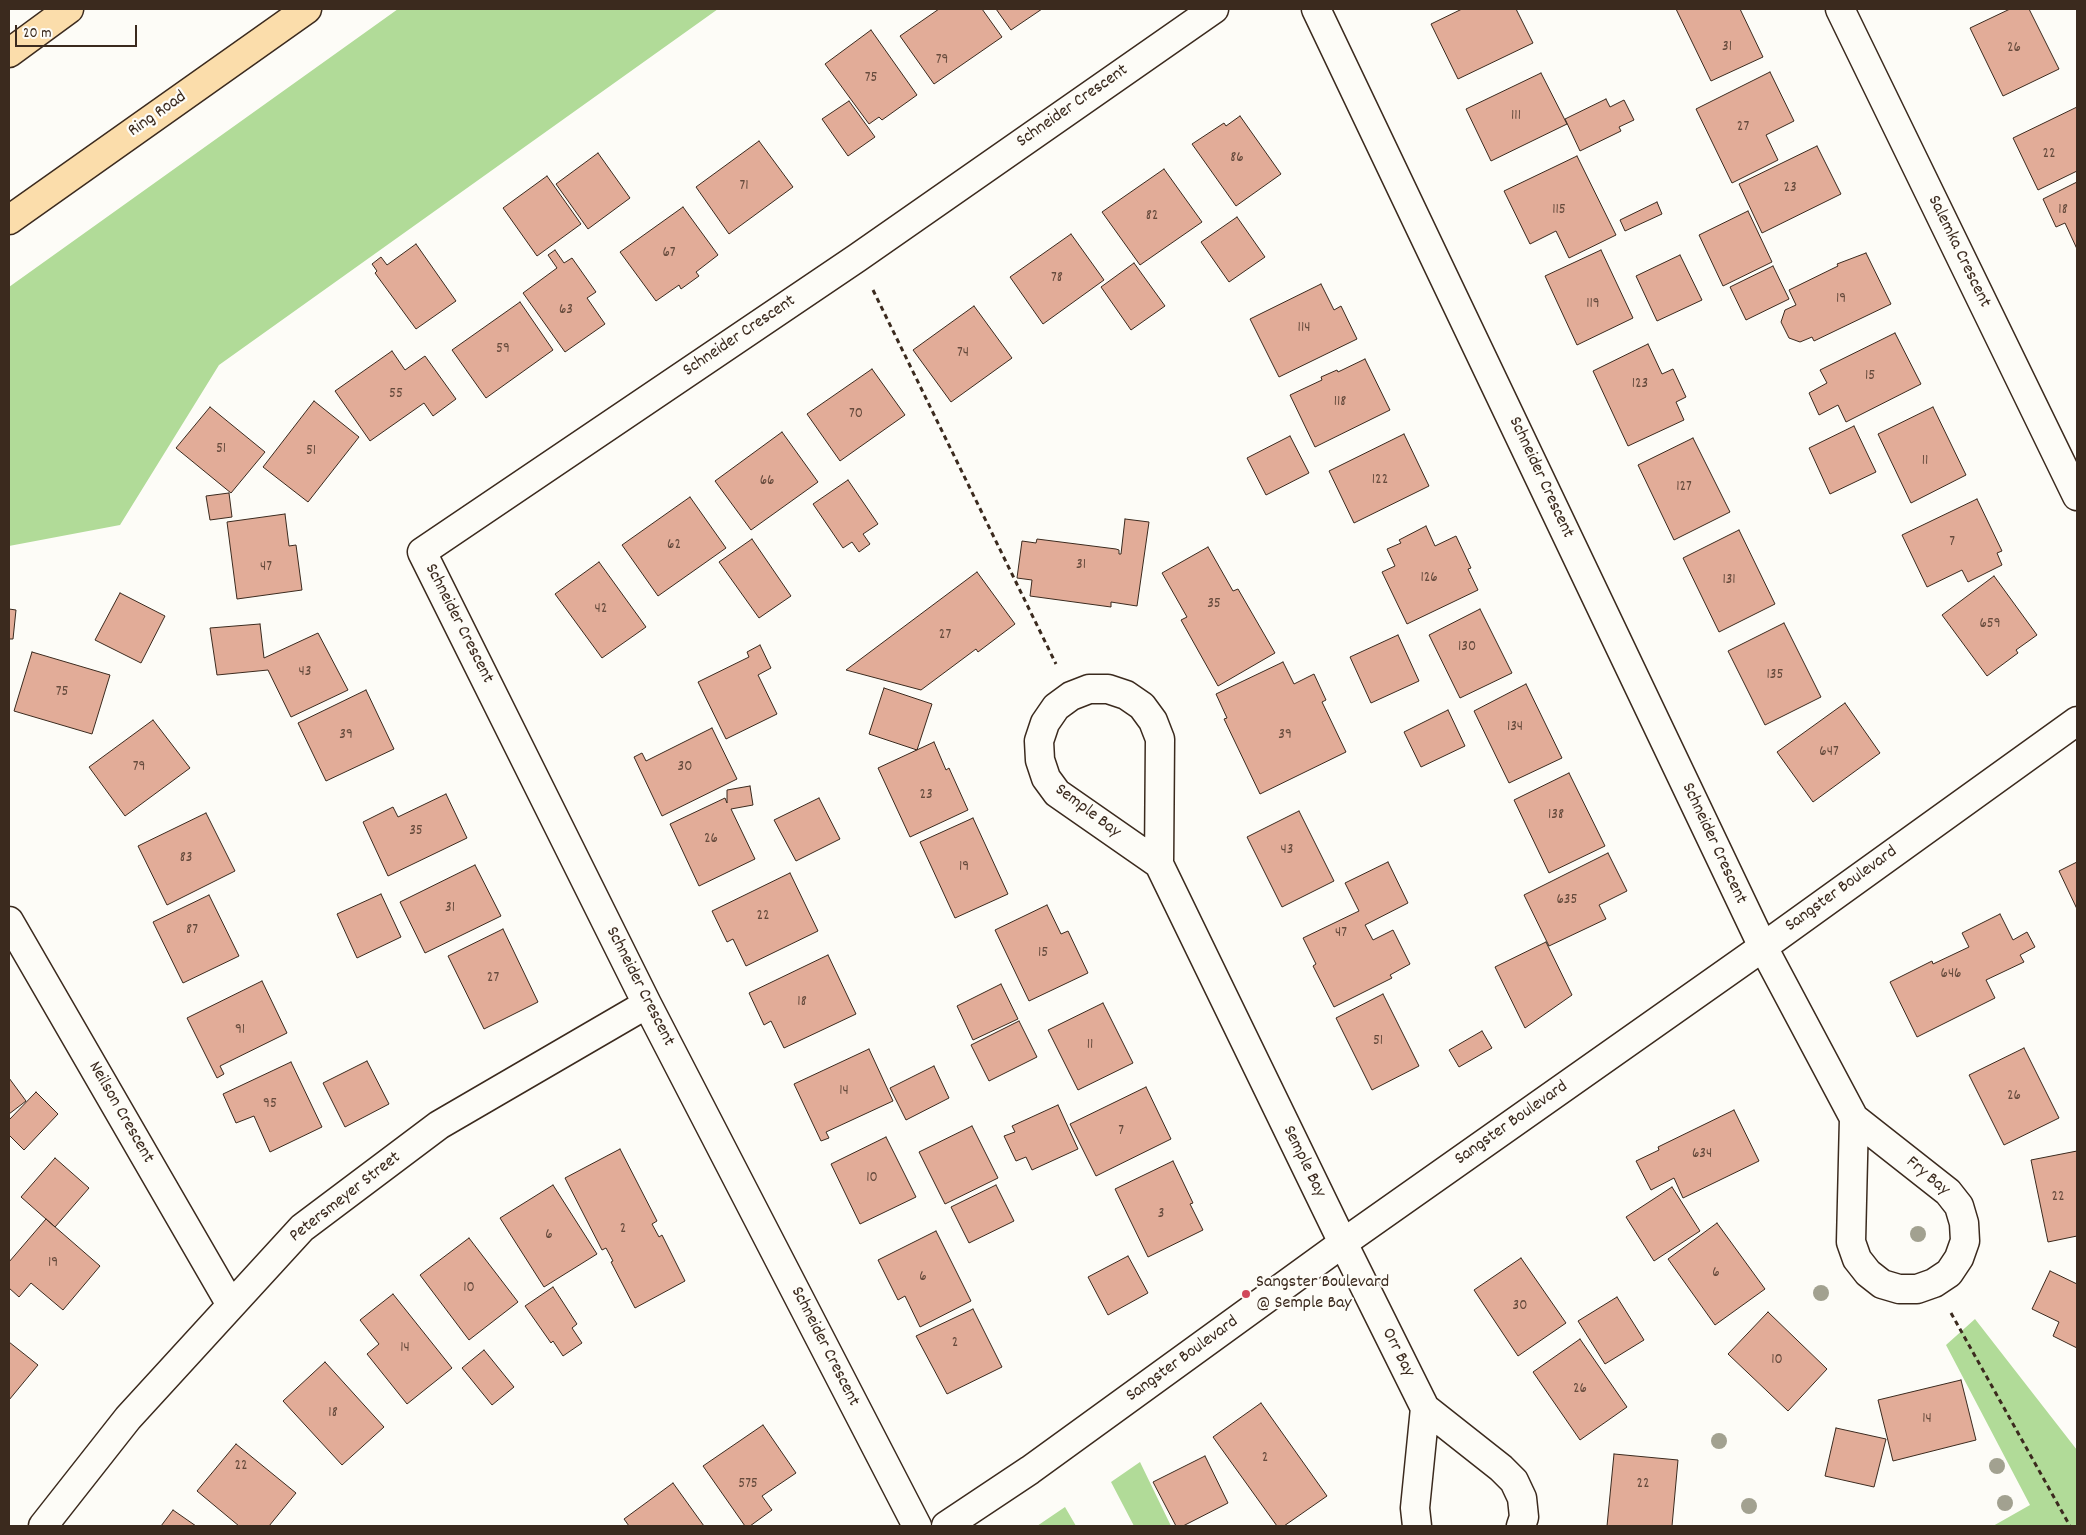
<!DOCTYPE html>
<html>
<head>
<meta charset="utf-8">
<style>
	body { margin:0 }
	#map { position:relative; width:2086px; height:1535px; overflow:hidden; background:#fdfcf7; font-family:Dekko,sans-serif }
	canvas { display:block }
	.frame { position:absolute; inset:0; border:10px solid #3b2a1e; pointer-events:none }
	.scale { position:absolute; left:15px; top:25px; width:122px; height:22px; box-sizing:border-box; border:2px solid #3b2a1e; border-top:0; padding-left:6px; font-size:15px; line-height:18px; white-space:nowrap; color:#3b2a1e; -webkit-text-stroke:4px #fdfcf7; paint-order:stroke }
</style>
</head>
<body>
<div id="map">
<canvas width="2086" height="1535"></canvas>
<div class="frame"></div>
<div class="scale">20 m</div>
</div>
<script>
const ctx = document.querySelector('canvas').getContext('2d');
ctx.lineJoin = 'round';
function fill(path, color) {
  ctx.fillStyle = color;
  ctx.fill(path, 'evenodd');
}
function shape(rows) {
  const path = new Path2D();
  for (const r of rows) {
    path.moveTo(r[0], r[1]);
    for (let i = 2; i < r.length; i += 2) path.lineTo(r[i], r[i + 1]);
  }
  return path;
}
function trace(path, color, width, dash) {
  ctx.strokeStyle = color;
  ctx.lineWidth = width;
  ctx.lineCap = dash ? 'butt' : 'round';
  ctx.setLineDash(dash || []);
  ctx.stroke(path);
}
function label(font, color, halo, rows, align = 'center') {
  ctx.font = font + ' Dekko,sans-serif';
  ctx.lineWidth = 4.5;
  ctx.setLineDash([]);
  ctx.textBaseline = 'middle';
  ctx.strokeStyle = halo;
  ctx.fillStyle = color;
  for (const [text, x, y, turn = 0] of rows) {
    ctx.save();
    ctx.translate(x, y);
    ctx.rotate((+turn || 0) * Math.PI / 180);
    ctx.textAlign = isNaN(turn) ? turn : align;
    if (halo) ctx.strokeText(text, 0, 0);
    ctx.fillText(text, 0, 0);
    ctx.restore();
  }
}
const green = shape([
	[398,9,718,9,219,365,120,525,9,546,9,287],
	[1975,1319,2077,1450,2077,1526,1993,1526,2030,1505,1946,1345],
	[1140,1462,1171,1526,1134,1526,1111,1482],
	[1065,1507,1076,1526,1037,1526]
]);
const building = shape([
	[939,9,982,9,1002,37,934,84,900,36,939,9],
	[996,9,1042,9,1011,30,996,9],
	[1462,9,1516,9,1533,43,1458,79,1431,24,1462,9],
	[1676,9,1740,9,1763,57,1711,81,1676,9],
	[2010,9,2029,9,2059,69,2003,96,1970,28,2010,9],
	[871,30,917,95,882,120,879,117,869,124,825,64,871,30],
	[1770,72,1794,121,1766,135,1778,160,1732,183,1696,109,1770,72],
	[1541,73,1567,124,1491,161,1466,109,1541,73],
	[1606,99,1610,107,1624,100,1634,120,1619,127,1621,131,1580,151,1565,119,1606,99],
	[849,101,875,137,848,156,822,119,849,101],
	[2077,107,2077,171,2038,190,2013,138,2077,107],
	[1240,116,1281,174,1236,206,1192,144,1224,123,1226,126,1240,116],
	[759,141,793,187,729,234,696,187,759,141],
	[1817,146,1841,194,1762,233,1739,184,1817,146],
	[598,153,630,198,588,229,556,184,598,153],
	[1577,156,1616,235,1569,258,1556,231,1530,244,1504,191,1577,156],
	[1164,169,1202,222,1140,265,1102,212,1164,169],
	[547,176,581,224,537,256,503,208,547,176],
	[2077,182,2077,249,2065,223,2056,227,2043,199,2077,182],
	[1657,202,1662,214,1625,231,1620,220,1657,202],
	[683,207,718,255,696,272,699,276,681,289,679,285,656,301,620,252,683,207],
	[1748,211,1772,262,1723,286,1699,235,1748,211],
	[1237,217,1265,257,1229,282,1201,242,1237,217],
	[1071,234,1104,280,1043,324,1010,277,1071,234],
	[416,244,456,301,416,329,375,273,377,271,372,264,381,257,387,265,416,244],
	[555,250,564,263,572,258,596,292,587,298,605,324,565,352,523,293,557,268,548,255,555,250],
	[1601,250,1633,318,1577,345,1545,276,1601,250],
	[1866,253,1891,304,1814,341,1812,337,1800,342,1789,338,1781,322,1785,310,1796,305,1789,290,1838,266,1837,264,1866,253],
	[1680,255,1702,300,1657,321,1636,276,1680,255],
	[1134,263,1165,306,1131,330,1101,287,1134,263],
	[1773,266,1789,299,1746,320,1730,287,1773,266],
	[1321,284,1334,310,1341,306,1357,339,1279,377,1250,319,1321,284],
	[520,302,553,350,486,398,452,350,520,302],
	[974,306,1012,358,951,402,913,350,974,306],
	[1895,333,1921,384,1846,422,1838,405,1819,415,1809,393,1827,383,1820,370,1895,333],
	[1648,344,1662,374,1673,369,1686,397,1676,402,1684,420,1628,446,1593,371,1648,344],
	[392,351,405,370,425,356,456,399,433,416,424,403,370,441,335,391,392,351],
	[1365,359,1390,410,1315,447,1290,395,1322,380,1321,377,1337,370,1338,372,1365,359],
	[872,369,905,415,840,461,807,414,872,369],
	[314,401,359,437,308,502,263,467,314,401],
	[210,407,265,452,231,493,176,448,210,407],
	[1933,407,1966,475,1911,503,1878,434,1933,407],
	[1854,426,1876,472,1830,494,1809,448,1854,426],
	[782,432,818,482,751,530,715,481,782,432],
	[1404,434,1429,486,1354,523,1329,471,1404,434],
	[1290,436,1309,473,1266,495,1247,458,1290,436],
	[1693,438,1730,512,1674,540,1638,465,1693,438],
	[848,480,878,524,863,534,870,544,859,552,852,542,843,548,813,504,848,480],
	[229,493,232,517,210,520,206,496,229,493],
	[690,497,726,548,658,596,622,545,690,497],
	[1977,499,2002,551,1997,553,2002,565,1968,582,1962,570,1927,587,1902,535,1977,499],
	[285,514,289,546,296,545,302,590,237,599,227,522,285,514],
	[1125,519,1149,522,1137,606,1111,602,1111,607,1030,596,1032,580,1017,578,1022,541,1036,543,1037,539,1116,549,1119,550,1119,554,1121,554,1125,519],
	[1426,526,1435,546,1456,536,1471,568,1468,569,1478,590,1407,624,1382,572,1395,566,1387,549,1401,543,1399,540,1426,526],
	[1739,530,1775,604,1719,632,1683,558,1739,530],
	[752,539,791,596,759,618,719,562,752,539],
	[1208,547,1233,591,1238,589,1275,653,1218,686,1181,620,1187,617,1162,573,1208,547],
	[599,562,646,627,602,658,555,594,599,562],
	[977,572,1015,624,978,652,976,649,921,690,846,670,977,572],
	[1994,576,2037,635,2016,650,2018,653,1987,676,1942,615,1994,576],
	[120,593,165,616,141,663,95,640,120,593],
	[9,609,16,610,13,639,9,639,9,609],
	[1480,609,1512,673,1460,698,1429,635,1480,609],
	[1784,623,1821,697,1765,725,1728,651,1784,623],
	[260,624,264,658,318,633,348,690,291,717,268,670,217,675,210,628,260,624],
	[1398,635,1419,681,1371,703,1350,657,1398,635],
	[760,645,771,668,758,675,777,714,726,739,698,682,749,657,747,652,760,645],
	[32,652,110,675,92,734,14,711,32,652],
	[1283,662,1294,684,1314,674,1326,700,1322,702,1346,752,1260,794,1224,719,1227,718,1216,694,1283,662],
	[1526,684,1562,758,1509,783,1474,711,1526,684],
	[884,688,932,704,917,750,869,734,884,688],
	[366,690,394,749,326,781,298,723,366,690],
	[1845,703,1880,753,1813,802,1777,752,1845,703],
	[1448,710,1465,746,1421,767,1404,732,1448,710],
	[153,720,190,768,125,816,89,767,153,720],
	[712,728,737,779,662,816,634,757,642,753,646,761,712,728],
	[934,742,946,770,949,768,968,810,910,837,878,768,934,742],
	[1569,773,1605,846,1549,873,1514,800,1569,773],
	[750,786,753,805,731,809,755,859,699,886,670,824,725,798,727,803,727,790,750,786],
	[446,794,467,838,388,876,363,822,393,807,398,817,446,794],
	[819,798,840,839,796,861,774,820,819,798],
	[1299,811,1334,881,1282,907,1247,837,1299,811],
	[206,813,235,871,167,905,138,846,206,813],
	[973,818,1008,894,955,918,920,842,973,818],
	[1608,853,1627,891,1599,905,1606,919,1549,946,1524,895,1608,853],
	[1388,862,1408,903,1365,925,1373,940,1393,930,1410,964,1390,975,1392,978,1334,1007,1313,966,1316,964,1303,938,1359,911,1345,883,1388,862],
	[2077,862,2077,909,2059,871,2077,862],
	[475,865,501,916,425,953,400,902,475,865],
	[790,873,818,931,746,966,733,939,727,942,712,911,790,873],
	[381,894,401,937,357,958,337,914,381,894],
	[209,895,239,956,183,983,153,922,209,895],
	[1047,905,1061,934,1068,931,1088,973,1029,1001,995,930,1047,905],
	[2000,914,2013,940,2027,932,2035,947,2020,955,2024,962,1986,980,1995,998,1917,1037,1890,982,1932,961,1933,964,1969,947,1962,933,2000,914],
	[503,929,538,1002,484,1029,448,956,503,929],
	[1546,942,1572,995,1525,1028,1495,967,1546,942],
	[828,955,856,1014,784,1048,771,1021,764,1025,749,993,828,955],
	[262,981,287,1033,220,1066,224,1074,217,1078,187,1018,262,981],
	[1001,984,1018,1019,973,1040,957,1006,1001,984],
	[1383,994,1419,1066,1372,1090,1336,1018,1383,994],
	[1103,1003,1133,1063,1078,1090,1048,1030,1103,1003],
	[1019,1021,1037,1057,989,1081,971,1045,1019,1021],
	[1482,1031,1492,1048,1459,1067,1449,1050,1482,1031],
	[2024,1048,2059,1118,2004,1145,1969,1075,2024,1048],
	[869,1049,893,1101,826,1132,829,1138,821,1141,794,1084,869,1049],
	[367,1061,389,1104,345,1127,323,1083,367,1061],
	[291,1062,322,1127,270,1152,254,1116,236,1123,223,1094,291,1062],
	[934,1066,949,1098,906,1120,890,1088,934,1066],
	[9,1078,26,1101,9,1114,9,1078],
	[1146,1087,1171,1139,1096,1176,1070,1124,1146,1087],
	[36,1092,58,1114,24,1150,9,1135,9,1120,36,1092],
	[1058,1105,1078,1149,1032,1170,1026,1157,1016,1161,1004,1136,1015,1132,1012,1126,1058,1105],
	[1734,1110,1759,1161,1683,1198,1674,1178,1651,1190,1636,1161,1659,1150,1658,1147,1734,1110],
	[972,1126,998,1178,945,1204,919,1152,972,1126],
	[886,1137,916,1197,860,1224,831,1164,886,1137],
	[620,1149,657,1221,652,1224,659,1237,662,1235,685,1281,635,1308,611,1262,613,1261,606,1248,602,1250,565,1178,620,1149],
	[2077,1151,2077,1236,2048,1242,2031,1160,2077,1151],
	[55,1158,89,1188,55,1227,21,1197,55,1158],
	[1173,1161,1193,1203,1190,1204,1203,1230,1148,1257,1115,1189,1173,1161],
	[553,1185,597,1254,544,1287,500,1218,553,1185],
	[996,1185,1014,1221,969,1243,951,1207,996,1185],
	[1672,1187,1700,1231,1654,1261,1626,1217,1672,1187],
	[46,1219,100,1266,63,1310,31,1283,19,1297,9,1288,9,1262,46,1219],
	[1717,1223,1765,1289,1715,1325,1668,1259,1717,1223],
	[936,1231,971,1301,920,1327,905,1296,898,1300,878,1260,936,1231],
	[469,1238,518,1302,469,1340,420,1275,469,1238],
	[1128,1256,1148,1293,1108,1315,1088,1277,1128,1256],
	[1521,1258,1566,1323,1518,1356,1474,1290,1521,1258],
	[2050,1271,2077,1284,2077,1348,2053,1336,2059,1322,2032,1309,2050,1271],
	[553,1287,577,1324,572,1328,582,1343,563,1356,553,1341,551,1343,525,1306,553,1287],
	[393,1294,452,1368,407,1404,367,1354,379,1344,360,1320,393,1294],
	[1617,1297,1644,1340,1605,1364,1578,1321,1617,1297],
	[973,1309,1002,1367,947,1394,916,1336,973,1309],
	[1768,1312,1827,1369,1788,1411,1728,1354,1768,1312],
	[1580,1339,1627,1407,1580,1440,1533,1372,1580,1339],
	[9,1342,38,1365,9,1400,9,1342],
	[484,1350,514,1387,492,1405,462,1368,484,1350],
	[325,1362,384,1427,342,1465,283,1401,325,1362],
	[1961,1380,1976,1440,1893,1461,1878,1400,1961,1380],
	[1261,1403,1327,1496,1284,1526,1277,1526,1213,1437,1261,1403],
	[763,1425,796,1473,762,1496,772,1510,750,1526,745,1526,703,1466,763,1425],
	[1836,1428,1886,1439,1874,1487,1825,1476,1836,1428],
	[236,1444,296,1493,269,1526,239,1526,197,1491,236,1444],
	[1614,1454,1678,1460,1672,1526,1607,1526,1614,1454],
	[1205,1456,1228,1503,1183,1526,1176,1526,1153,1482,1205,1456],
	[673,1483,704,1526,629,1526,624,1519,673,1483],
	[173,1510,196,1526,161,1526,173,1510]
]);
const path = shape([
	[873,290,1056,664],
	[1951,1313,2070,1526]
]);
const street = shape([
	[1316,9,1763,947,1854,1118,1948,1192,1959,1206,1964,1223,1965,1241,1959,1258,1949,1273,1934,1283,1917,1289,1899,1289,1882,1284,1868,1273,1857,1259,1851,1242,1854,1118],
	[1840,9,2077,496],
	[1159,864,1057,793,1046,778,1040,760,1039,741,1045,723,1056,707,1071,696,1089,689,1108,689,1126,695,1142,706,1153,721,1160,739,1159,864,1343,1243,1425,1408,1501,1468,1514,1481,1522,1498,1524,1517,1521,1526],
	[9,921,231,1305],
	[43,1526,128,1418,302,1228,439,1125,647,1004],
	[917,1526,647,1004,422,552,857,258,1214,9],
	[1417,1526,1415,1508,1425,1408]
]);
const secondary = shape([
	[946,1526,1030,1470,1343,1243,1763,947,2077,721]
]);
const highway = shape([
	[9,53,69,9],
	[9,220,307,9]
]);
const trees = [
	[1918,1234],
	[1821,1293],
	[1719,1441],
	[1997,1466],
	[2005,1503],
	[1749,1506]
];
const markers = [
	[1246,1294,5,"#d1495b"]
];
const numberNames = [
	["31",1727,48],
	["26",2014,49],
	["79",942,61],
	["75",871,79],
	["111",1516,117],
	["27",1743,128],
	["22",2049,155],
	["86",1237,159],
	["71",744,187],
	["23",1790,189],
	["115",1559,211],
	["18",2063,211],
	["82",1152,217],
	["67",669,254],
	["78",1057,279],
	["19",1841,300],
	["119",1593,305],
	["63",566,311],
	["114",1304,329],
	["59",503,350],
	["74",963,354],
	["15",1870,377],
	["123",1640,385],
	["55",396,395],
	["118",1340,403],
	["70",856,415],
	["51",221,450],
	["51",311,452],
	["11",1925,462],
	["122",1380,481],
	["66",767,482],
	["127",1684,488],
	["7",1952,543],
	["62",674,546],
	["31",1081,566],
	["47",266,568],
	["126",1429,579],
	["131",1729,581],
	["35",1214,605],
	["42",601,610],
	["659",1990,625],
	["27",945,636],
	["130",1467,648],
	["43",305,673],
	["135",1775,676],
	["75",62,693],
	["134",1515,728],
	["39",346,736],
	["39",1285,736],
	["647",1829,753],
	["79",139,768],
	["30",685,768],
	["23",926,796],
	["138",1556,816],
	["35",416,832],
	["26",711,840],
	["43",1287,851],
	["83",186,859],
	["19",964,868],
	["635",1567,901],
	["31",450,909],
	["22",763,917],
	["87",192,931],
	["47",1341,934],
	["15",1043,954],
	["646",1951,975],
	["27",493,979],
	["18",802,1003],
	["91",240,1031],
	["51",1378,1042],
	["11",1090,1046],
	["14",844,1092],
	["26",2014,1097],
	["95",270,1105],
	["7",1121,1132],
	["634",1702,1155],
	["10",872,1179],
	["22",2058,1198],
	["3",1161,1215],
	["2",623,1230],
	["6",549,1236],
	["19",53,1264],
	["6",1716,1274],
	["6",923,1278],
	["10",469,1289],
	["30",1520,1307],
	["2",955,1344],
	["14",405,1349],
	["10",1777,1361],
	["26",1580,1390],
	["18",333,1414],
	["14",1927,1420],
	["2",1265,1459],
	["22",241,1467],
	["575",748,1485],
	["22",1643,1485]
];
const streetNames = [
	["Schneider Crescent",1073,107,-35],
	["Ring Road",158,115,-35],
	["Salemka Crescent",1958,252,64],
	["Schneider Crescent",740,337,-34],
	["Schneider Crescent",1540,478,65],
	["Schneider Crescent",458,624,63],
	["Semple Bay",1087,812,37],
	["Schneider Crescent",1713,844,65],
	["Sangster Boulevard",1842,890,-36],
	["Schneider Crescent",639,987,63],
	["Neilson Crescent",120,1113,60],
	["Sangster Boulevard",1512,1124,-35],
	["Semple Bay",1303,1162,64],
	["Fry Bay",1927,1177,40],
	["Petersmeyer Street",346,1198,-38],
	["Schneider Crescent",824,1347,63],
	["Orr Bay",1397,1353,63],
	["Sangster Boulevard",1183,1360,-36]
];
const poiNames = [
	["Sangster Boulevard",1256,1284],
	["@ Semple Bay",1256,1305]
];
fill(green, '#b1db98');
fill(building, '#e2ac98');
trace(building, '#3b2a1e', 1);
trace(street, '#3b2a1e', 31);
trace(secondary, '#3b2a1e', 31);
trace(highway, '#3b2a1e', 31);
trace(path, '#3b2a1e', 3, [5, 4]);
trace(street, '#fdfcf7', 28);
trace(secondary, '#fdfcf7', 28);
trace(highway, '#fbddab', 28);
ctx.fillStyle = '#a2a190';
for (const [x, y] of trees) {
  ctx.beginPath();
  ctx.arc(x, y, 8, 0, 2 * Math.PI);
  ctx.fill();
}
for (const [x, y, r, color] of markers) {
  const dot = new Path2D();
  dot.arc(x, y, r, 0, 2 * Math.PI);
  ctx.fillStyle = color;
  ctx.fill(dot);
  trace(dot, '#fdfcf7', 2);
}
label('15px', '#654a3c', null, numberNames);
label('18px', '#3b2a1e', '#fdfcf7', streetNames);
label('18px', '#3b2a1e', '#fdfcf7', poiNames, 'left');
</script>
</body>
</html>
